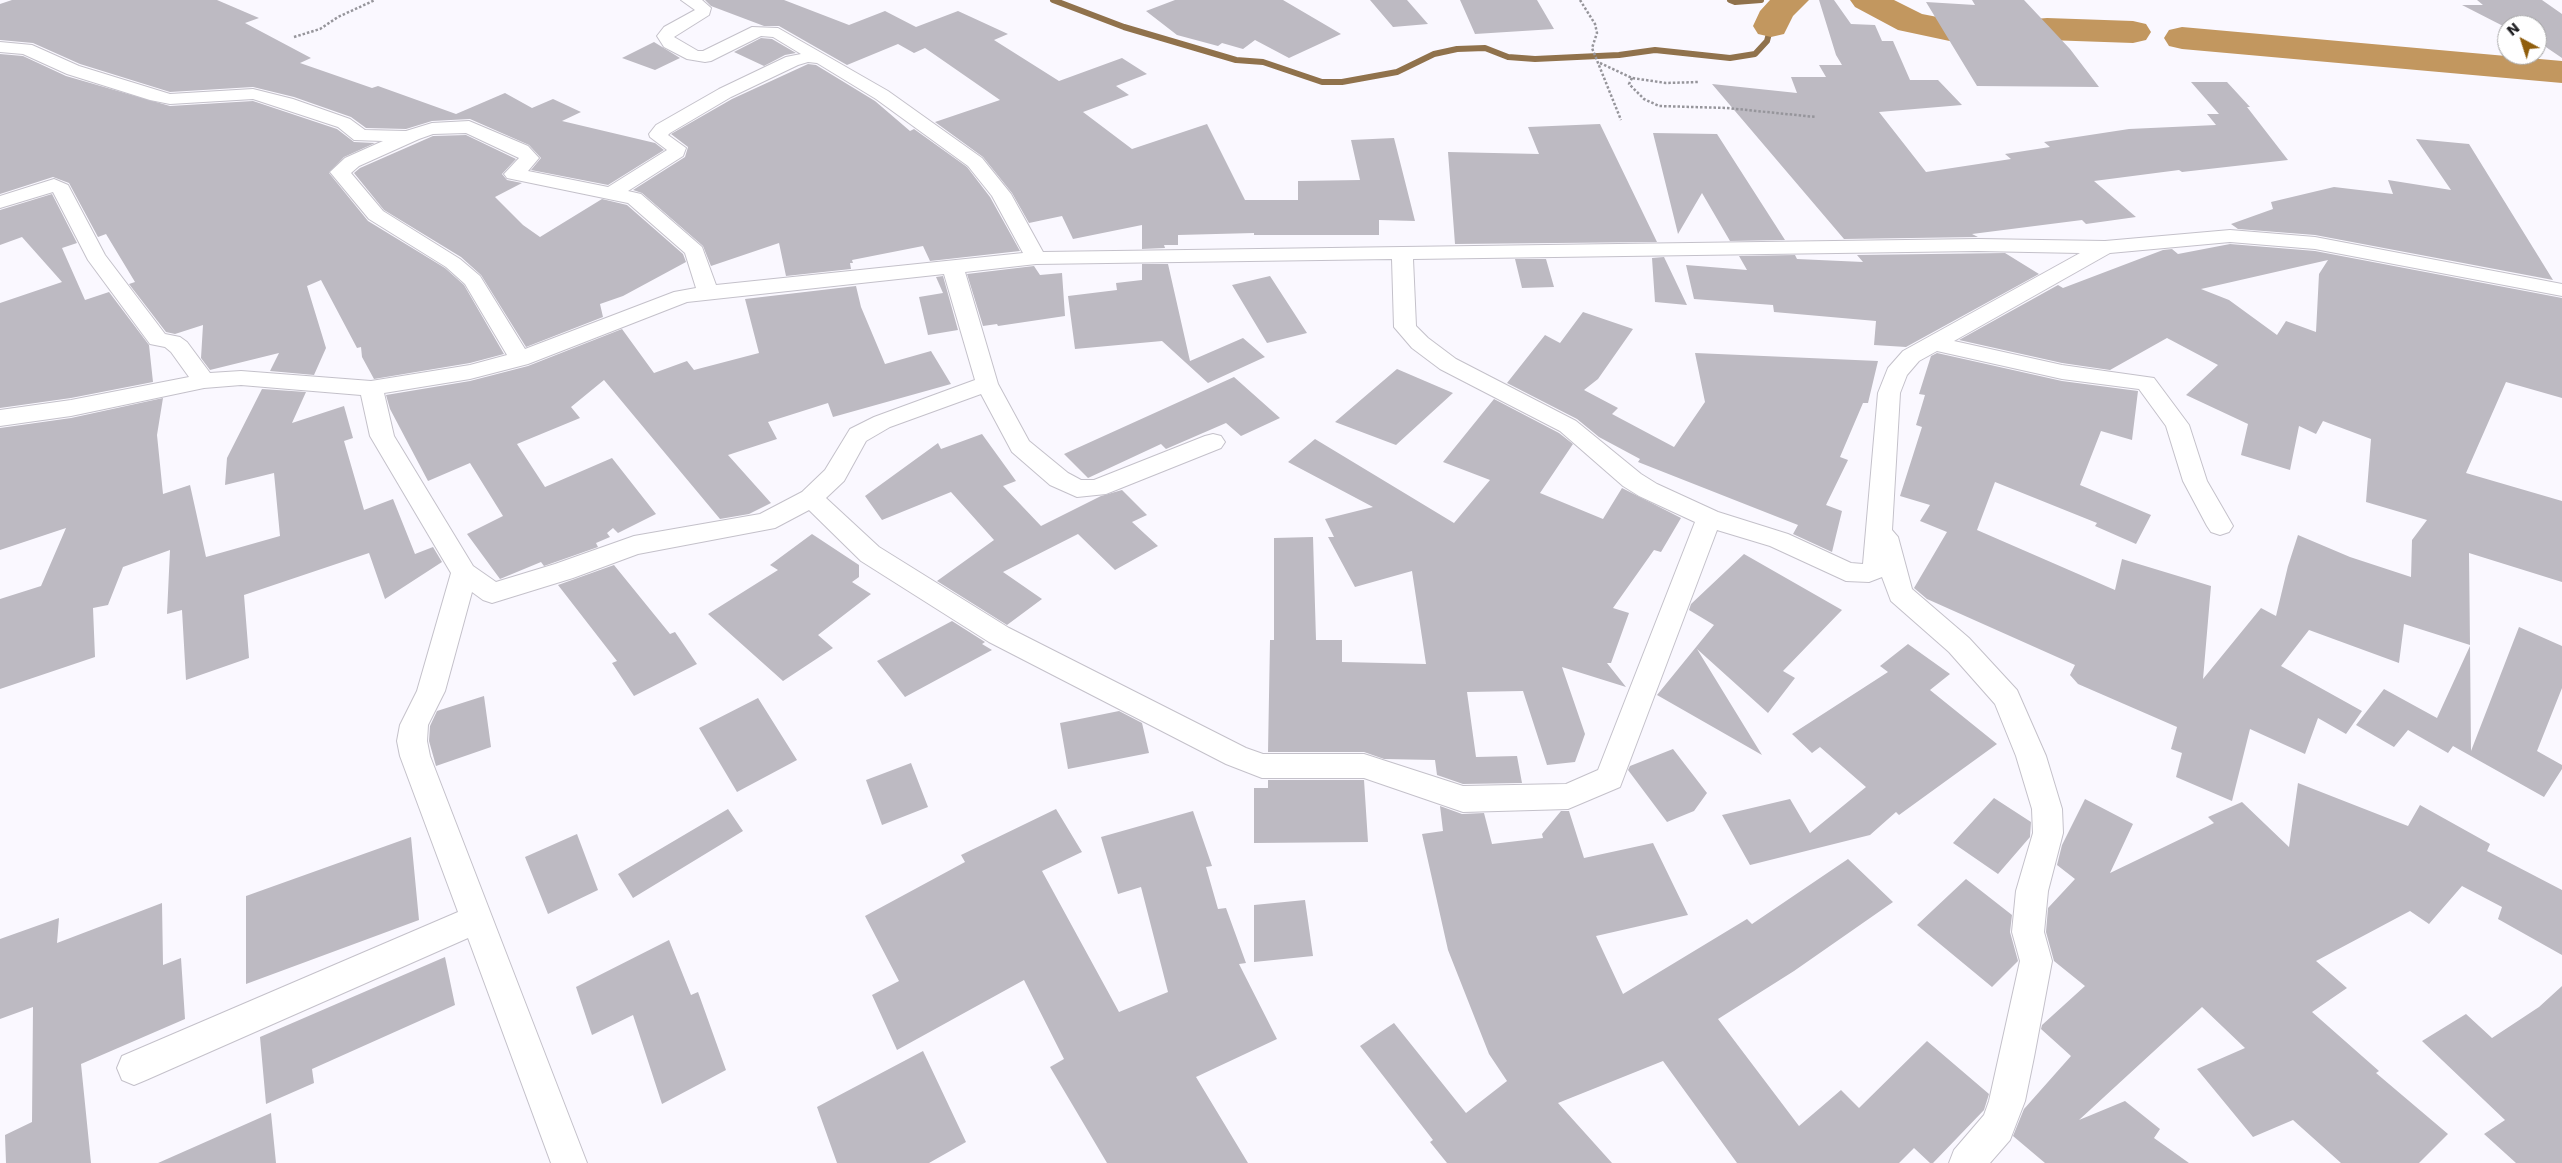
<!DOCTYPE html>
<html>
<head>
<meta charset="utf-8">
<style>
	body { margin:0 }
	#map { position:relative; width:2562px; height:1163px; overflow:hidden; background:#faf8ff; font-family:"DejaVu Sans",sans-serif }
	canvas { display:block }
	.north { position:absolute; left:2497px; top:15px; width:50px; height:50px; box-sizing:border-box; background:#fff; border:1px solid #a5a5a6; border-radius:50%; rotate:320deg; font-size:14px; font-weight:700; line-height:20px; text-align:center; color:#1d1d20 }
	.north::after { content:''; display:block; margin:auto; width:18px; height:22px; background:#905e0d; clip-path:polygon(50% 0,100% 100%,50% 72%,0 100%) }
</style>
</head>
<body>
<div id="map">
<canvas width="2562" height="1163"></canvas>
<div class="north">N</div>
</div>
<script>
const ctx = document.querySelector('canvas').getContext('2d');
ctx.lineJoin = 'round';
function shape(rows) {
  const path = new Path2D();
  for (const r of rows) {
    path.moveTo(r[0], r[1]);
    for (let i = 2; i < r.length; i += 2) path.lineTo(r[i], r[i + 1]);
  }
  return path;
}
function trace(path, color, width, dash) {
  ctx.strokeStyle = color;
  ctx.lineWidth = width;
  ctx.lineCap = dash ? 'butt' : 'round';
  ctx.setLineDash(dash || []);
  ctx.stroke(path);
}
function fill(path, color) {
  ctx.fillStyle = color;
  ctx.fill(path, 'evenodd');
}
const stream = shape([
	[1053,0,1124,27,1236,60,1263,62,1322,82,1342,82,1397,72,1434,54,1457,49,1485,48,1508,57,1535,59,1619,55,1655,50,1730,58,1755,54,1767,41,1771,26],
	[1730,0,1735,2,1761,0]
]);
const river = shape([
	[1770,0,1809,0,1793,16,1784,34,1771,37,1758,34,1753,26,1760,11,1770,0],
	[1850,0,1894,0,1922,14,1973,24,2047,18,2133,21,2146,24,2151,32,2146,40,2133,43,2047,40,1973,46,1898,30,1855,7,1850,0],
	[2182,27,2562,61,2562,83,2182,49,2169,46,2164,38,2169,30,2182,27]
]);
const building = shape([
	[12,0,217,0,259,18,245,23,311,58,300,63,372,88,378,86,456,114,505,93,532,108,553,99,581,112,562,121,655,143,664,150,608,185,531,170,541,158,529,145,470,119,432,121,406,129,366,128,351,117,294,97,253,87,170,92,80,64,33,43,0,40,0,4],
	[705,0,784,0,849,25,885,11,916,27,958,11,1008,34,994,40,1059,81,1122,58,1147,74,1116,86,1129,95,1083,112,1132,149,1207,124,1245,200,1298,200,1298,181,1360,180,1351,140,1394,138,1415,221,1379,220,1379,235,1254,235,1254,233,1178,235,1178,245,1164,245,1165,248,1142,249,1142,225,1073,239,1062,216,1029,223,1012,193,983,157,935,122,1000,100,925,48,914,53,898,44,847,65,779,26,764,26,711,6],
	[1175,0,1283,0,1341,34,1289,58,1255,40,1243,49,1222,43,1218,46,1177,35,1146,11],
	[1370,0,1407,0,1428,24,1393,27],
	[1460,0,1537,0,1554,29,1475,34],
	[1819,0,1834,0,1851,24,1875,25,1882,41,1893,41,1910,80,1938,80,1962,105,1879,112,1926,172,2011,159,2005,154,2050,147,2044,142,2129,129,2216,125,2207,114,2219,114,2191,82,2227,82,2250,107,2247,107,2288,160,2182,172,2179,170,2094,181,2136,217,2086,224,2082,220,1972,234,1978,237,1844,239,1712,84,1797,93,1791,77,1826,77,1819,65,1842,65,1836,55],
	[1972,0,2024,0,2070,49,2099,87,1977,86,1926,2,1975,5],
	[2477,0,2542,0,2562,14,2562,58,2537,41,2537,25,2507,25,2507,28,2462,5,2483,5],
	[761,38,772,39,796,53,785,55,764,66,734,52],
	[654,42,680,58,655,70,622,58],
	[0,54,23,56,66,76,170,106,253,101,337,129,354,142,375,143,344,157,329,173,368,221,445,268,464,285,504,354,470,363,374,379,362,357,361,347,357,348,321,280,307,286,326,348,314,375,270,371,279,353,210,370,201,358,203,325,175,334,166,332,129,284,135,282,106,234,98,237,69,183,53,177,0,194],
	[808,64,816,65,875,101,910,131,914,129,967,167,990,197,1020,251,930,261,923,246,852,260,853,263,850,263,851,269,786,276,779,243,711,266,703,246,642,193,633,190,685,157,688,147,671,134,732,99],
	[1600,124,1657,242,1455,244,1448,152,1539,154,1528,127],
	[1653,133,1717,134,1785,240,1730,241,1702,193,1678,234],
	[466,135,516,159,502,174,507,180,522,183,495,197,523,225,540,237,602,199,627,205,683,254,686,262,623,296,600,304,603,317,526,347,481,275,461,257,384,210,354,173,360,168,433,136],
	[2416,139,2469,144,2553,280,2315,235,2238,229,2231,224,2273,209,2271,202,2334,187,2393,194,2388,180,2451,190],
	[52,194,77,243,62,248,85,300,109,292,149,345,153,382,71,398,0,408,0,303,62,282,22,237,0,245,0,210],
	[2230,244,2315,251,2562,298,2562,398,2506,382,2466,473,2562,501,2562,582,2469,553,2470,645,2404,624,2399,663,2309,630,2281,666,2362,711,2346,734,2318,718,2305,754,2250,729,2232,801,2176,777,2182,753,2171,749,2177,727,2078,684,2070,675,2075,665,1927,599,1914,588,1947,532,1920,521,1930,505,1900,496,1922,427,1916,425,1925,395,1919,394,1931,356,1937,353,2062,381,2138,391,2132,440,2101,431,2080,485,2151,515,2136,544,2095,526,2097,523,1995,482,1977,530,2115,590,2122,559,2211,586,2203,679,2261,608,2276,616,2288,566,2298,535,2350,557,2411,577,2412,540,2427,520,2366,502,2371,439,2323,421,2316,434,2299,426,2290,470,2241,455,2248,424,2186,395,2218,365,2167,338,2110,370,2062,363,1959,340,2058,285,2063,288,2163,250,2172,249,2178,254],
	[2328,260,2319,274,2316,332,2286,321,2277,335,2229,300,2201,289],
	[2005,253,2039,274,1906,347,1874,345,1876,321,1774,312,1773,305,1694,299,1686,265,1747,270,1739,256,1795,255,1797,259,1863,262,1857,255],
	[1664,257,1687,305,1655,302,1652,258],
	[1515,259,1546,259,1554,287,1522,288],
	[1142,264,1168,264,1190,361,1243,338,1265,357,1208,383,1162,341,1075,349,1068,296,1117,290,1116,283,1142,280],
	[1034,266,1040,275,1062,273,1065,316,998,326,997,324,983,326,967,274],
	[943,276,958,330,928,335,919,297,943,293,936,277],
	[1270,276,1307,333,1267,343,1232,285],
	[856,286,861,307,885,364,931,351,951,384,833,417,828,403,768,422,777,439,728,455,771,503,749,514,720,519,604,380,571,407,580,418,517,444,545,487,612,458,656,514,618,533,613,528,607,533,610,537,596,543,598,547,544,566,541,562,500,579,467,534,503,516,470,463,428,481,390,409,386,395,470,381,528,366,622,329,654,373,687,361,694,370,759,353,745,299],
	[1583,312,1633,329,1598,379,1584,390,1618,408,1612,414,1674,447,1705,402,1695,353,1878,361,1868,403,1863,403,1840,457,1848,460,1826,505,1842,511,1832,552,1793,534,1798,525,1638,462,1640,459,1599,437,1577,419,1507,383,1545,335,1560,343],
	[1397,369,1453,393,1396,445,1335,422],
	[1234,377,1280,418,1241,436,1226,423,1166,449,1161,444,1088,478,1064,454],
	[262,389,306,392,292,423,344,406,353,438,344,441,364,510,393,499,415,554,433,547,442,562,385,599,369,553,244,595,249,658,186,680,182,610,167,614,170,550,123,567,108,605,93,608,95,657,0,689,0,599,41,586,66,528,0,550,0,428,71,418,163,398,157,435,163,494,190,485,206,557,280,536,274,473,225,485,227,458],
	[1494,399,1559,433,1573,444,1540,493,1603,519,1622,488,1681,518,1661,552,1654,550,1613,608,1629,613,1611,663,1607,663,1626,687,1562,667,1585,734,1575,762,1547,765,1523,691,1467,692,1476,757,1517,756,1522,783,1463,784,1437,775,1435,760,1384,759,1364,752,1268,752,1270,640,1274,640,1274,538,1313,537,1316,640,1342,640,1342,662,1426,664,1412,571,1355,587,1328,537,1334,537,1325,519,1373,507,1288,462,1315,439,1454,523,1490,480,1443,462],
	[982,434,1016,481,1003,486,1041,526,1101,496,1122,490,1147,515,1132,522,1158,546,1115,570,1078,534,1003,572,1042,599,1007,625,937,581,994,540,951,492,882,520,865,496,938,443,941,449],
	[812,534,859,565,859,577,852,582,871,594,818,635,833,648,783,681,708,614,778,570,770,565],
	[1744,554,1842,610,1783,671,1795,678,1768,713,1697,649,1762,755,1657,695,1714,625,1689,610,1691,604],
	[614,565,670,634,675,632,697,664,634,696,612,663,617,661,558,585],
	[952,621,985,642,982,644,992,650,905,697,877,661],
	[2519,627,2562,646,2562,688,2537,751,2562,765,2562,769,2544,797,2453,746,2448,753,2408,730,2394,747,2356,725,2384,689,2437,718,2470,646,2471,751],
	[1908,644,1950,674,1930,690,1997,744,1899,815,1896,812,1870,835,1750,865,1722,815,1790,799,1810,833,1866,787,1820,747,1812,753,1792,734,1888,672,1880,666],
	[484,696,491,747,436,766,429,741,430,726,437,711],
	[758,698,797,760,737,792,699,728],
	[1119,711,1142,723,1149,753,1068,769,1060,723],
	[1673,749,1707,793,1694,811,1667,822,1628,770,1630,766],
	[911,763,928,807,882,825,866,780],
	[1268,780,1364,780,1368,842,1254,843,1254,788,1268,788],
	[2298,783,2408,826,2420,805,2490,844,2487,851,2562,890,2562,955,2498,919,2502,907,2462,886,2429,924,2410,911,2316,961,2347,988,2312,1012,2379,1071,2376,1073,2448,1134,2419,1163,2341,1163,2293,1120,2253,1137,2197,1069,2245,1048,2202,1007,2079,1120,2125,1101,2160,1129,2154,1138,2189,1163,2045,1163,2013,1136,2024,1109,2071,1056,2041,1029,2042,1025,2085,986,2054,961,2046,932,2048,908,2075,879,2057,865,2062,845,2085,799,2133,824,2110,873,2214,823,2208,817,2242,802,2289,847],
	[1994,798,2031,822,2030,837,1998,874,1953,843],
	[1440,806,1462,814,1484,813,1492,844,1543,838,1542,834,1561,811,1569,811,1584,858,1653,843,1688,915,1596,936,1623,994,1747,919,1752,924,1848,859,1893,902,1794,971,1718,1019,1799,1126,1841,1090,1859,1108,1927,1041,1989,1094,1984,1110,1933,1163,1930,1163,1914,1148,1899,1163,1737,1163,1663,1061,1558,1103,1612,1163,1447,1163,1430,1142,1433,1140,1360,1046,1394,1023,1466,1113,1507,1081,1489,1054,1448,950,1422,834,1443,831],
	[728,809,743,831,633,898,618,874],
	[1056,809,1082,852,1042,871,1119,1012,1168,992,1141,887,1118,894,1101,837,1193,811,1212,866,1206,867,1218,909,1226,908,1246,963,1239,964,1277,1039,1196,1077,1248,1163,1107,1163,1050,1067,1064,1059,1024,980,897,1050,872,995,899,981,865,916,965,862,961,855],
	[577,834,598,890,548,914,525,857],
	[411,837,419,920,246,984,246,896],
	[1966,879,2012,915,2010,932,2018,961,1992,987,1917,925],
	[1305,900,1313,956,1254,962,1254,905],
	[162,903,163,965,181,958,185,1019,81,1064,91,1163,6,1163,5,1135,32,1122,33,1007,0,1019,0,939,59,918,57,943],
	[669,940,691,995,698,992,726,1070,662,1104,633,1015,592,1035,576,987],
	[445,957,455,1005,312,1069,314,1083,266,1104,260,1037],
	[2562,986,2562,1163,2516,1163,2484,1134,2505,1120,2422,1041,2466,1014,2492,1038,2539,1007],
	[923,1051,966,1142,929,1163,837,1163,817,1107],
	[271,1113,276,1163,158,1163]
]);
const path = shape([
	[1580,0,1595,24,1597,33,1592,48,1621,120],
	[294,37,320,29,338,17,375,0],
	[1600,63,1632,78,1666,83,1699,82],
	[1632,78,1629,84,1644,99,1659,106,1727,108,1816,117]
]);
const street = shape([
	[681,0,702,0,711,8,709,15,674,37,698,51,703,51,752,27,778,28,888,91,982,158,1011,194,1043,252,1978,239,2105,241,2230,230,2315,237,2562,284,2562,296,2315,249,2230,242,2110,253,1954,341,2062,365,2154,378,2189,425,2207,481,2233,526,2229,532,2220,535,2211,532,2207,526,2183,481,2166,426,2139,389,2062,379,1937,351,1919,361,1907,375,1900,393,1892,530,1898,537,1912,589,1969,638,2017,690,2046,756,2062,809,2063,833,2048,891,2044,932,2052,961,2034,1057,2025,1101,2010,1140,1990,1163,1949,1163,1954,1150,1984,1115,1989,1101,2020,961,2012,932,2016,891,2033,833,2032,809,2016,756,1995,704,1949,652,1891,601,1882,577,1869,582,1846,581,1770,546,1717,530,1620,787,1568,809,1463,812,1364,778,1262,778,1226,764,989,642,861,561,809,510,775,528,638,554,573,578,492,603,483,600,472,592,445,691,428,725,427,741,430,756,587,1163,551,1163,468,938,146,1080,134,1085,122,1080,117,1068,122,1056,458,912,400,756,397,741,400,725,417,691,451,573,370,436,361,395,241,385,204,388,71,416,0,426,0,410,71,400,189,377,171,352,165,347,150,344,88,260,53,192,0,208,0,196,54,179,68,185,105,255,165,334,180,337,187,342,210,373,241,371,371,381,470,365,507,355,465,284,446,267,369,219,330,172,345,158,383,141,354,140,338,127,253,99,170,104,150,100,67,74,23,54,0,52,0,42,32,45,79,66,170,94,253,89,293,99,350,119,365,130,406,131,432,123,469,121,528,146,539,158,528,171,608,187,667,150,650,137,649,134,656,125,719,89,786,57,801,54,773,37,761,36,711,61,705,62,687,59,664,47,657,36,664,27,695,10,681,0],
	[808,62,817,63,876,99,968,166,992,196,1023,253,716,285,702,247,641,194,628,191,683,156,686,148,668,135,670,133,731,97,798,65,808,62],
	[466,133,519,158,504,174,507,178,628,203,685,253,696,288,674,292,525,349,480,276,460,259,383,211,351,173,359,166,419,139,433,134,466,133],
	[1978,251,2080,253,1903,351,1888,368,1878,393,1863,564,1851,563,1788,534,1718,512,1657,484,1641,474,1576,421,1456,359,1428,338,1416,326,1413,259,1978,251],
	[1392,259,1394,327,1412,348,1440,369,1560,431,1623,486,1639,496,1695,522,1598,770,1566,784,1463,786,1364,754,1263,754,1246,748,1009,628,879,547,826,498,844,481,866,441,890,427,981,394,1012,452,1050,485,1077,497,1106,494,1221,448,1225,442,1221,436,1213,434,1205,436,1094,480,1081,480,1068,473,1029,441,998,384,965,272,1036,264,1392,259],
	[944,274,975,380,874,417,850,429,825,470,802,492,760,514,634,536,555,564,496,582,473,566,394,436,384,393,470,379,528,364,687,302,944,274]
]);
trace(stream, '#90724c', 6);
fill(river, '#c2975f');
fill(building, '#bdbac2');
trace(street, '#c4c1ca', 2);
trace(path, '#96959b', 2.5, [2.5, 2]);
fill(street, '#fff');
</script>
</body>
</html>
